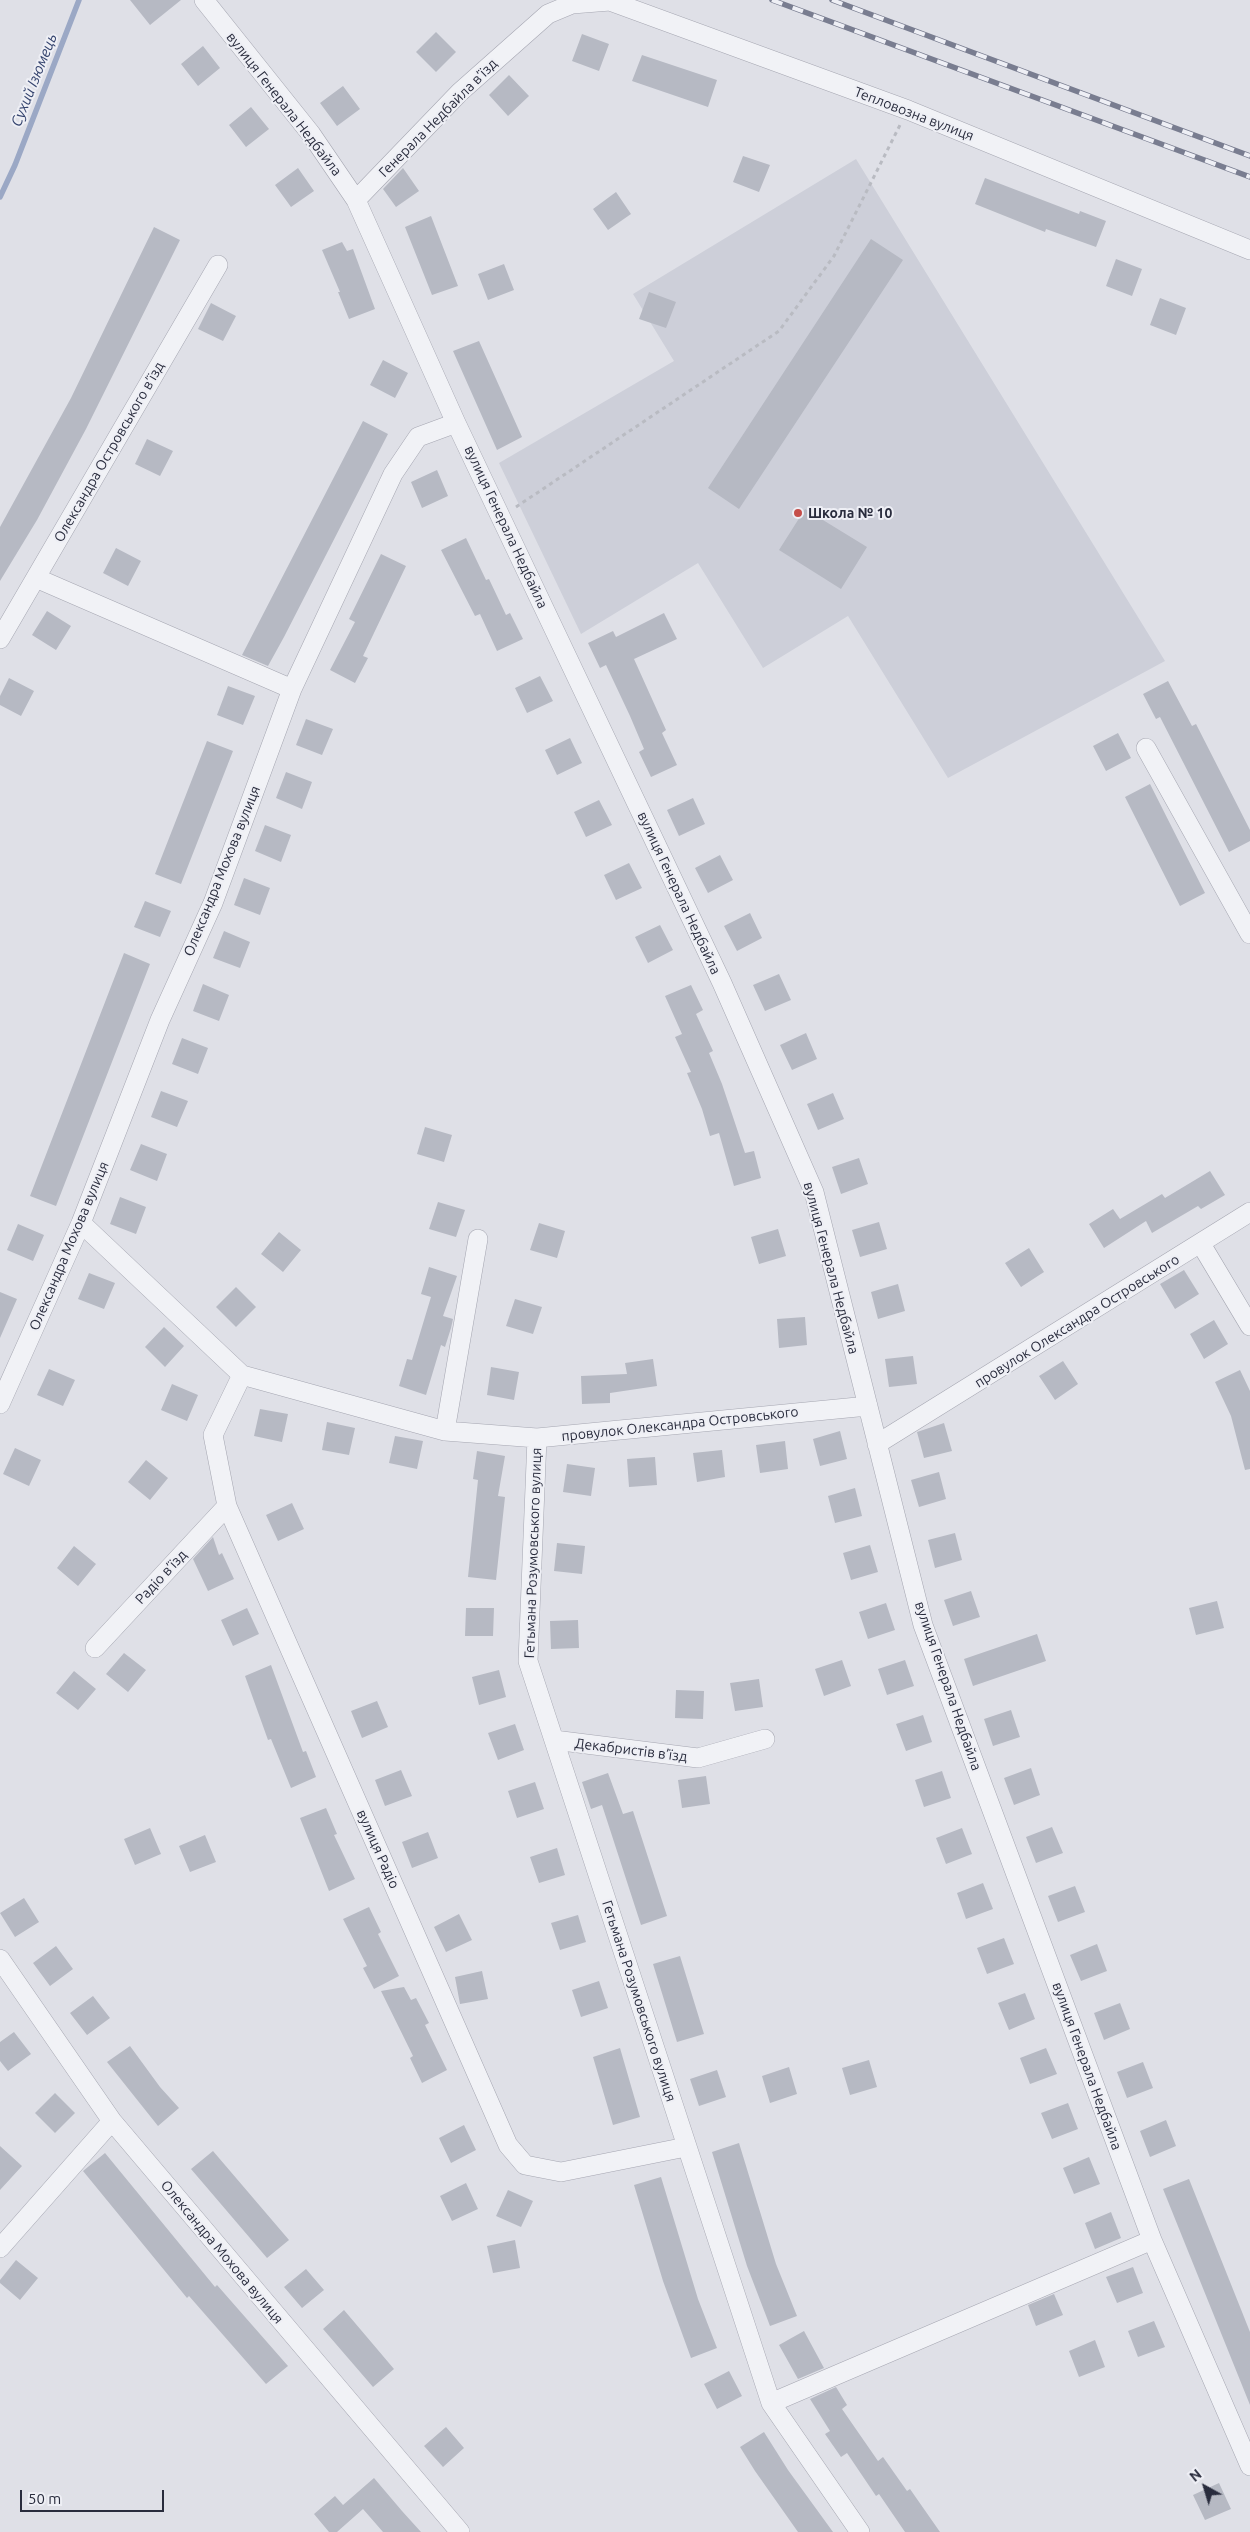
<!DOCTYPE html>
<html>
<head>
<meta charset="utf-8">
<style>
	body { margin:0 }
	#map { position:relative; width:1250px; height:2532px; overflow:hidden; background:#dfe0e7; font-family:Ubuntu,sans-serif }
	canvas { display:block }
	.north { position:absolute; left:1180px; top:2462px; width:50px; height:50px; -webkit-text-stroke:4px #eeeff5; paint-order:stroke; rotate:321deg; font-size:14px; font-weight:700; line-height:20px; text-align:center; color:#292c3d }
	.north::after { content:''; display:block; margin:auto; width:18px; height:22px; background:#292c3d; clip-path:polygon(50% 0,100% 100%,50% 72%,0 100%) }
	.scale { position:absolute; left:20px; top:2490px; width:144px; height:22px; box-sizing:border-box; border:2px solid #292c3d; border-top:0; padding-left:6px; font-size:15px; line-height:18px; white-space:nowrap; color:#292c3d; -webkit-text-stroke:4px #eeeff5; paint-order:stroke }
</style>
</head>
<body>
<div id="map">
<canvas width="1250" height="2532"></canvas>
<div class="north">N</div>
<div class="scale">50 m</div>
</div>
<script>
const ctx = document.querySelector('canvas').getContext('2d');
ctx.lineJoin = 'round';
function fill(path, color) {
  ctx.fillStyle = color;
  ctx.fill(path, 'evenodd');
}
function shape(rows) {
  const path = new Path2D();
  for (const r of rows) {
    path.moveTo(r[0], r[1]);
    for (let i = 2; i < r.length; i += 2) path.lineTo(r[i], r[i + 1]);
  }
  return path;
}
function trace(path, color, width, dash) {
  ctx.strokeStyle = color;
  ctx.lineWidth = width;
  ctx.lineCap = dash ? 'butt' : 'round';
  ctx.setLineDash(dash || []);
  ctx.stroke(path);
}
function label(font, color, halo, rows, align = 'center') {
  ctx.font = font + ' Ubuntu,sans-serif';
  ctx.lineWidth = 4;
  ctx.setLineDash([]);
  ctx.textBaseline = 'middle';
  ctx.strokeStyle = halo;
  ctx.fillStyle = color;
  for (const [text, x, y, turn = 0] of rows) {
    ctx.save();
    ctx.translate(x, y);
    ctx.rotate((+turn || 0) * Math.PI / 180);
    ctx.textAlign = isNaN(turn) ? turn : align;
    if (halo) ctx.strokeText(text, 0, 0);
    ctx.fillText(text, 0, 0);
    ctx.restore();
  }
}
const built = shape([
	[856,159,1165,661,948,778,848,616,763,668,698,563,581,634,499,463,674,361,633,294]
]);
const stream = shape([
	[0,197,15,165,79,0]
]);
const building = shape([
	[130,0,181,0,150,25],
	[436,32,456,52,436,72,416,52],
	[582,34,609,44,599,71,572,61],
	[203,46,220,68,198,86,181,64],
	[642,55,717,80,708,107,632,81],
	[509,75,529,96,508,116,489,95],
	[343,86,360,109,337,126,320,103],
	[251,107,269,129,246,147,229,125],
	[743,156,770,165,759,192,733,182],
	[298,168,314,191,291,207,275,185],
	[403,168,419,191,396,207,383,189],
	[985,178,1079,214,1080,211,1106,221,1096,247,1046,229,1045,232,975,204],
	[616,192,631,214,608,230,593,209],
	[431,216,458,286,432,295,405,227],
	[154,227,180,240,86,429,37,520,0,581,0,527,71,398],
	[871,239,903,260,739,509,708,488],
	[342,242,347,251,353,249,375,309,349,319,338,292,340,292,322,250],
	[1116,259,1142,269,1132,296,1106,286],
	[504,264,514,290,488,300,478,274],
	[649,292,676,302,666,328,639,319],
	[1160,298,1186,308,1176,335,1150,325],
	[211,303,236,316,223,341,198,329],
	[479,341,522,437,497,450,453,351],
	[383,360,408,373,395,398,370,385],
	[363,421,388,434,284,637,268,666,242,655],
	[147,439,173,451,160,476,135,464],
	[437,470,448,496,422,508,411,482],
	[805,509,867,547,841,589,779,550],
	[466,538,486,580,489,579,506,615,510,613,523,639,497,651,480,614,475,616,441,550],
	[116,548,141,561,128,586,103,573],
	[381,554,406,566,363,656,368,658,355,683,330,670,355,622,349,619],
	[47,611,71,626,56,650,32,635],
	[664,613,677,639,634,659,666,730,662,733,677,765,651,777,639,752,644,749,630,716,606,665,600,668,588,643,613,631,616,637],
	[540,676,553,701,527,713,515,688],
	[9,678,34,691,21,716,0,705,0,696],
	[1168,681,1192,726,1196,724,1250,830,1250,841,1229,852,1160,717,1156,719,1143,694],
	[228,686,255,696,243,725,217,715],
	[306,719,333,729,322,755,296,745],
	[1118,733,1131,758,1106,771,1093,746],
	[570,738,582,763,557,775,545,750],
	[207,741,233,751,181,884,155,874],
	[286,772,312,782,302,809,276,798],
	[1150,784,1205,893,1180,906,1125,797],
	[693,798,705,824,679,836,667,810],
	[599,800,612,825,586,837,574,812],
	[265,825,291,835,281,862,255,851],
	[720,855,733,880,708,893,695,868],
	[629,863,642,888,616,900,604,875],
	[244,878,270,888,260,915,234,905],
	[145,901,171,911,160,937,134,927],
	[750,913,762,938,737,951,724,926],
	[660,925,673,950,648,963,635,937],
	[224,931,250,942,240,968,213,958],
	[124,953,150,964,56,1206,30,1196],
	[779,974,791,1000,765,1011,753,985],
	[203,984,229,995,219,1021,193,1011],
	[691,985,703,1010,696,1014,713,1051,709,1053,722,1084,745,1153,754,1151,761,1178,734,1186,719,1133,710,1136,702,1109,687,1073,691,1072,675,1037,682,1034,665,996],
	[806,1033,817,1059,792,1070,780,1045],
	[182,1038,208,1048,198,1074,172,1064],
	[161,1091,188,1101,177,1127,151,1117],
	[833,1093,844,1119,818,1130,807,1104],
	[425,1127,452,1135,444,1162,417,1154],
	[141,1144,167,1154,157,1181,130,1170],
	[859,1158,868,1184,841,1194,832,1167],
	[1210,1171,1225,1195,1201,1209,1198,1206,1152,1233,1146,1221,1104,1248,1089,1224,1113,1209,1120,1219,1162,1194,1165,1198],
	[120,1197,146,1207,136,1234,110,1224],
	[438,1202,465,1210,456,1237,429,1229],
	[879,1222,887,1249,860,1257,852,1230],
	[539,1223,565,1231,557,1258,530,1250],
	[18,1224,44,1235,33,1261,7,1250],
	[778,1229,786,1256,759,1264,751,1237],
	[279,1232,301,1250,283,1272,261,1254],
	[1029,1248,1044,1272,1021,1287,1005,1263],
	[429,1267,457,1276,443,1316,453,1319,451,1328,445,1347,441,1345,426,1395,399,1386,407,1359,412,1360,431,1297,421,1294],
	[1184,1270,1199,1294,1175,1309,1160,1284],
	[89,1273,115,1283,104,1309,78,1299],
	[898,1284,905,1311,878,1319,871,1292],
	[236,1287,256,1307,236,1327,216,1307],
	[0,1292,17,1299,0,1338],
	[515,1299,542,1307,533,1334,506,1326],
	[805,1317,807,1345,779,1348,777,1319],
	[1214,1320,1228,1344,1204,1359,1190,1334],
	[164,1327,184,1346,165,1367,145,1347],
	[913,1356,917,1384,889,1387,885,1359],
	[653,1359,657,1386,610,1393,610,1403,582,1404,581,1376,627,1374,625,1363],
	[1063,1361,1078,1384,1055,1400,1039,1376],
	[491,1367,519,1372,514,1400,487,1395],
	[49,1369,75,1380,63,1406,37,1395],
	[1240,1370,1250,1391,1250,1469,1245,1470,1231,1416,1215,1382],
	[172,1384,198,1395,187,1421,161,1410],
	[260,1409,288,1414,282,1442,254,1436],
	[327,1422,355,1428,349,1455,322,1450],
	[944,1423,952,1451,924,1458,917,1432],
	[840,1431,847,1459,820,1466,813,1439],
	[395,1436,423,1441,417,1469,389,1463],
	[785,1441,788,1469,760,1473,756,1445],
	[15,1448,41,1460,29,1486,3,1474],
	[722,1450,725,1477,697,1482,693,1453],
	[477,1451,505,1456,498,1496,505,1497,496,1580,468,1577,478,1480,473,1479],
	[655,1457,657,1485,629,1487,627,1459],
	[146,1460,168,1478,150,1500,128,1482],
	[567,1464,595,1468,591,1496,563,1492],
	[939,1472,946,1499,919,1507,911,1480],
	[855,1488,862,1516,835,1523,828,1496],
	[292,1503,304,1529,278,1541,266,1515],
	[955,1533,962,1560,935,1568,928,1540],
	[213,1537,219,1555,222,1553,234,1579,208,1591,193,1559],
	[557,1543,585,1546,582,1574,554,1571],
	[870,1545,878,1572,851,1580,843,1553],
	[74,1546,96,1564,78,1586,57,1568],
	[971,1591,980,1617,953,1626,944,1600],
	[1217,1601,1224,1628,1196,1635,1189,1608],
	[886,1603,895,1630,868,1639,859,1612],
	[247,1608,259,1634,233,1646,221,1620],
	[466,1608,494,1608,493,1636,465,1636],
	[578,1620,579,1648,551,1649,550,1621],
	[1037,1634,1046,1661,973,1686,964,1659],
	[124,1653,146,1670,128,1692,106,1674],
	[842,1660,851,1686,824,1696,815,1669],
	[905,1660,914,1686,887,1695,878,1669],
	[271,1665,303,1752,306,1751,316,1777,291,1788,271,1739,268,1740,245,1676],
	[499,1670,506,1697,479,1705,472,1677],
	[74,1671,96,1689,78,1710,56,1693],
	[759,1679,763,1707,735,1711,730,1683],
	[676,1690,704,1691,703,1719,675,1718],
	[377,1701,388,1727,362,1738,351,1711],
	[1011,1710,1020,1737,993,1746,984,1719],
	[923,1715,932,1742,906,1751,896,1724],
	[515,1724,524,1750,498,1760,488,1733],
	[1031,1768,1040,1795,1014,1805,1004,1778],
	[401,1770,412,1796,385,1806,375,1780],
	[942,1771,951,1798,924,1807,915,1780],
	[608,1773,623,1814,633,1811,667,1916,641,1925,602,1805,591,1809,582,1782],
	[706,1776,710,1804,682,1808,678,1780],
	[535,1782,544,1809,517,1818,508,1791],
	[326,1808,337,1834,334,1835,355,1879,329,1891,300,1818],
	[1052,1827,1063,1853,1036,1863,1026,1837],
	[150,1828,161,1854,135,1865,124,1839],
	[962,1828,972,1854,946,1864,936,1838],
	[428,1832,438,1858,412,1868,402,1842],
	[205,1835,216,1862,190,1872,179,1846],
	[557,1848,565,1875,539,1883,530,1857],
	[983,1883,993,1909,966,1919,957,1893],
	[1075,1886,1085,1912,1058,1922,1048,1896],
	[24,1898,39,1922,15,1937,0,1913],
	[369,1907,381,1932,378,1934,399,1976,374,1989,363,1968,367,1966,343,1919],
	[459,1914,472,1940,446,1952,434,1927],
	[578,1915,586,1942,560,1950,551,1923],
	[1004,1938,1014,1964,987,1974,977,1948],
	[1097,1944,1107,1971,1081,1981,1070,1955],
	[56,1946,73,1969,50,1986,33,1963],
	[680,1956,704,2034,677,2042,653,1964],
	[482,1971,488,1999,460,2004,455,1977],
	[599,1981,608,2008,581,2017,572,1990],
	[404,1987,411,2000,416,1998,429,2023,425,2025,447,2070,422,2083,410,2058,413,2056,381,1991],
	[1025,1993,1035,2019,1009,2030,998,2003],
	[93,1996,110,2018,87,2035,70,2013],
	[1120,2003,1130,2029,1104,2040,1094,2013],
	[14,2032,31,2054,8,2071,0,2061,0,2042],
	[130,2046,160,2087,179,2108,158,2126,107,2062],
	[620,2048,640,2117,613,2125,593,2057],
	[1046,2048,1057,2074,1030,2084,1020,2058],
	[869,2060,877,2087,850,2095,842,2068],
	[1143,2062,1153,2088,1127,2098,1117,2072],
	[789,2067,797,2094,770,2103,762,2076],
	[717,2070,726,2097,699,2106,690,2079],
	[55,2093,75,2113,55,2133,35,2113],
	[1068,2103,1078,2129,1052,2139,1041,2113],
	[1166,2120,1176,2146,1150,2157,1140,2131],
	[464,2125,476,2150,451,2163,439,2138],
	[739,2143,776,2264,797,2316,770,2326,747,2266,712,2152],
	[0,2146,22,2166,0,2190],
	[213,2151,289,2240,267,2258,191,2169],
	[105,2153,215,2287,217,2285,288,2366,266,2384,189,2296,187,2298,83,2171],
	[1089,2157,1100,2184,1074,2194,1063,2168],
	[661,2177,698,2299,717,2348,691,2358,663,2281,634,2185],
	[1189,2179,1250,2332,1250,2405,1163,2189],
	[466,2183,478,2209,452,2221,440,2196],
	[508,2190,533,2201,521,2227,496,2216],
	[1111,2212,1121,2238,1095,2249,1085,2223],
	[515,2240,520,2268,493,2273,487,2246],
	[16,2260,38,2278,20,2300,0,2283,0,2280],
	[1133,2267,1143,2293,1117,2303,1106,2277],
	[306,2269,324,2290,302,2308,284,2287],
	[1054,2294,1063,2315,1036,2326,1028,2305],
	[344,2310,394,2369,373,2387,323,2329],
	[1154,2321,1165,2347,1138,2357,1128,2331],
	[804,2331,824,2368,798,2379,779,2345],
	[1095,2340,1105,2367,1079,2377,1069,2351],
	[729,2371,742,2396,717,2409,704,2384],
	[836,2387,847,2405,842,2409,878,2461,883,2457,907,2491,910,2489,940,2532,905,2532,879,2494,876,2496,847,2453,841,2457,825,2434,830,2431,810,2399],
	[446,2427,464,2448,443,2467,424,2446],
	[764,2432,788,2470,833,2532,798,2532,755,2471,740,2447],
	[374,2478,402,2511,421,2532,383,2532,363,2509,337,2532,329,2532,314,2514,335,2496,343,2505],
	[1219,2483,1231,2509,1205,2520,1193,2495]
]);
const path = shape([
	[516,507,779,331,834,256,900,125]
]);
const minor = shape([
	[204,0,311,134,356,200,456,423,722,983,814,1192,923,1625,1152,2240,1250,2466],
	[356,200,460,92,548,14,572,4,610,1,908,110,1250,250],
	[36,578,292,689],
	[0,639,218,265],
	[1146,748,1250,934],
	[81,1223,242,1375,445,1431,537,1438,868,1406],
	[1201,1244,1250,1326],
	[242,1375,213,1435,227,1506,508,2145,525,2165,561,2172,686,2147],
	[0,1404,81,1223,160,1020,213,903,292,689,393,474,418,437,456,423],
	[445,1431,478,1239],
	[537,1438,528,1661,771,2403,860,2532],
	[877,1444,1250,1212],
	[95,1648,227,1506],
	[554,1740,698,1758,765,1739],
	[0,1959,112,2121,460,2532],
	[0,2248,112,2121],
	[771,2403,1152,2240]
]);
const rail = shape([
	[772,0,1250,177],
	[832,0,1250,156]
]);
const markers = [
	[798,513,5,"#c54e4a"]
];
const streetNames = [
	["вулиця Генерала Недбайла",284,104,52],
	["Тепловозна вулиця",914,114,21],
	["Генерала Недбайла в’їзд",438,118,-45],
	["Олександра Островського в’їзд",109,452,-60],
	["вулиця Генерала Недбайла",506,527,65],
	["Олександра Мохова вулиця",222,871,-68],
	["вулиця Генерала Недбайла",679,893,65],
	["Олександра Мохова вулиця",69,1246,-67],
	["вулиця Генерала Недбайла",831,1268,75],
	["провулок Олександра Островського",1077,1321,-32],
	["провулок Олександра Островського",680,1424,-6],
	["Гетьмана Розумовського вулиця",533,1553,-88],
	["Радіо в’їзд",161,1577,-47],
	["вулиця Генерала Недбайла",948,1686,71],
	["Декабристів в’їзд",631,1750,7],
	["вулиця Радіо",378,1849,66],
	["Гетьмана Розумовського вулиця",639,2001,72],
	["вулиця Генерала Недбайла",1087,2066,70],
	["Олександра Мохова вулиця",222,2252,50]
];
const poiNames = [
	["Школа № 10",808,513]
];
const waterNames = [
	["Сухий Ізюмець",34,80,-68]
];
fill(built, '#cdcfd9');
trace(stream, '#9ba8c5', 5.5);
fill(building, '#b6b9c3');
trace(minor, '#a5a6b1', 20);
trace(path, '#b9bbc2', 3, [4, 4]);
trace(minor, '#f1f2f6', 19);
trace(rail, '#797d90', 5.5);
trace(rail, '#eeeff5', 4, [11]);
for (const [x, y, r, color] of markers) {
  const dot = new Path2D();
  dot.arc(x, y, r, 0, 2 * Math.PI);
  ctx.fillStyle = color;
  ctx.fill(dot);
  trace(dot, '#eeeff5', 2);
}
label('14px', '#292c3d', '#eeeff5', streetNames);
label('bold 14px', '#292c3d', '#eeeff5', poiNames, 'left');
label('italic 15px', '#35446e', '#eeeff5', waterNames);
</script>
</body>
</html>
